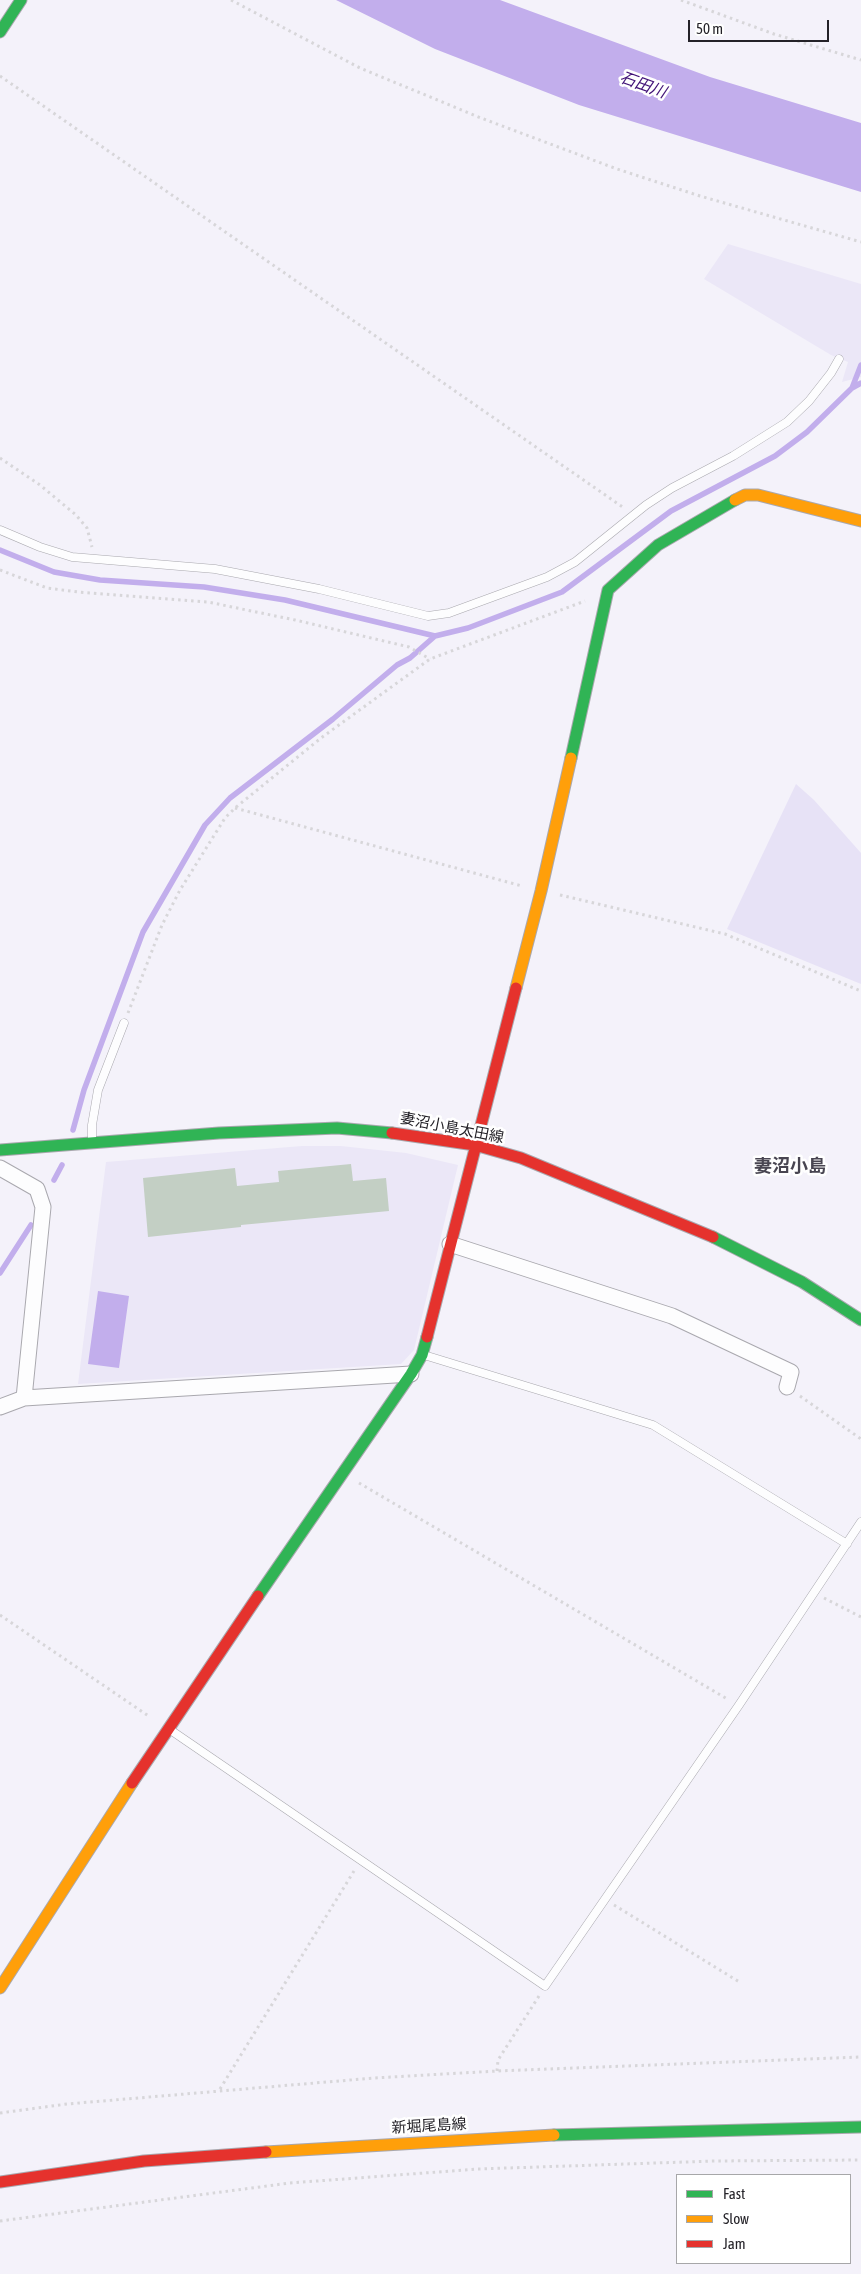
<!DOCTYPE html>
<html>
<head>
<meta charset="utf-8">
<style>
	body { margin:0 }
	#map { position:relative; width:861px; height:2274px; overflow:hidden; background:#f4f2fa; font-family:"Asap Condensed",sans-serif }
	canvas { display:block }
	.legend { position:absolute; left:676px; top:2174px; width:175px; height:90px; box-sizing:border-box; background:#fff; border:1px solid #a7a7a9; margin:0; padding:6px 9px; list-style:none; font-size:15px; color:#242228 }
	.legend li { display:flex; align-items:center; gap:10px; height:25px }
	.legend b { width:25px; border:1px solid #a7a7a9 }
	.scale { position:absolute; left:688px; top:20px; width:141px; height:22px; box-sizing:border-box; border:2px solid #242228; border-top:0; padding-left:6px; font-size:15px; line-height:18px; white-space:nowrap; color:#242228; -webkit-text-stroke:4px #fff; paint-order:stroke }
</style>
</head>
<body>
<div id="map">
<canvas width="861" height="2274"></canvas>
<ul class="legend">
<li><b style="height:6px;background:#30b455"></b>Fast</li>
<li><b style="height:6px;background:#ff9f0a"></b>Slow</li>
<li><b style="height:6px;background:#e5322d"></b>Jam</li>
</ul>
<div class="scale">50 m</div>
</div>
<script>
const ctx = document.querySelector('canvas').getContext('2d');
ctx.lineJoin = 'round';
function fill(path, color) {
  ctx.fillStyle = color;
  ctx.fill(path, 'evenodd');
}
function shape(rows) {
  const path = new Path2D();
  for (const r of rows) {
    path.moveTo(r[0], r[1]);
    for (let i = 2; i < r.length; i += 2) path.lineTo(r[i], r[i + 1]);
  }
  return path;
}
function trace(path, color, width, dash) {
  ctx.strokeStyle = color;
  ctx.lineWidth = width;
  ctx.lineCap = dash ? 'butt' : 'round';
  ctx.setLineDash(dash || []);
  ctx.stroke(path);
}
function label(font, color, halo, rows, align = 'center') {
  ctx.font = font + ' "Asap Condensed","Noto Sans JP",sans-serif';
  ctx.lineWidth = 5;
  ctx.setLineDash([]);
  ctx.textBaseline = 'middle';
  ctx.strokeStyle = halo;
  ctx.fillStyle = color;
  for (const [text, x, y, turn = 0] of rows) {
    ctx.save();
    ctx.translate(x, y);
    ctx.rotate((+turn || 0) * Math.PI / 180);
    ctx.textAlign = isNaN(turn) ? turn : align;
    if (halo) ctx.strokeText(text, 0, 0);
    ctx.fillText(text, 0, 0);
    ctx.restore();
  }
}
const built = shape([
	[728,244,861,284,861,377,842,382,848,362,831,355,704,279],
	[302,1146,341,1146,406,1153,458,1165,414,1350,401,1364,78,1384,106,1162]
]);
const green = shape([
	[796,784,814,800,861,853,861,984,727,929]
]);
const water = shape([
	[336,0,500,0,710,77,861,123,861,192,579,105,435,49],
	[98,1291,129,1296,119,1368,88,1364]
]);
const stream = shape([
	[852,388,861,365],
	[0,550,54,572,100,580,204,587,285,600,435,636,468,628,562,592,671,511,775,456,807,432,852,388,861,383],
	[73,1130,84,1090,143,932,205,825,230,798,333,719,397,665,410,658,435,636],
	[54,1180,62,1165],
	[0,1273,31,1225]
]);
const building = shape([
	[351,1164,353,1181,386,1178,389,1211,241,1225,241,1227,148,1237,143,1178,235,1168,237,1186,279,1182,278,1171]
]);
const path = shape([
	[231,0,360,68,481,118,617,169,700,196,861,242],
	[681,0,774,34,861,60],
	[0,76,624,508],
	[0,458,40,485,76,515,87,528,92,547],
	[0,570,47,588,78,592,208,602,295,620,409,647,430,659],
	[235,808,522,886],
	[560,895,725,934,861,991],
	[128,1013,162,925,180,890,225,818,235,808,321,738,430,659,585,601],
	[800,1396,861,1439],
	[359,1483,729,1700],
	[824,1598,861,1617],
	[0,1615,150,1717],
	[614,1905,741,1983],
	[497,2071,498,2060,539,1996],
	[220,2089,354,1871],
	[0,2113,67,2104,374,2078,497,2071,861,2057],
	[0,2221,290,2183,478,2169,715,2161,861,2160]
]);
const lane = shape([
	[0,530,40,547,72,557,215,569,319,589,428,616,449,613,547,577,575,562,646,505,672,488,733,456,787,422,809,401,831,373,839,359],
	[92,1140,92,1125,98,1090,124,1023],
	[424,1355,653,1425,847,1544],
	[169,1729,545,1986,739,1705,861,1522]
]);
const street = shape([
	[0,1168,37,1189,43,1207,24,1398],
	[450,1244,672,1316,791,1372,787,1387],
	[0,1407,24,1398,411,1374]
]);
const fast = shape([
	[0,32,21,0],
	[571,758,608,590,658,545,735,500],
	[0,1150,219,1133,337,1128,392,1133],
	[713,1237,802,1282,861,1320],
	[258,1596,411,1374,422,1355,427,1337],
	[554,2135,861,2127]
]);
const slow = shape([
	[735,500,745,495,758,495,861,521],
	[516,988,541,891,571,758],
	[0,1988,132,1783],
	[266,2152,554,2135]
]);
const jam = shape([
	[392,1133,475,1145,521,1158,713,1237],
	[427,1337,516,988],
	[132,1783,258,1596],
	[0,2182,144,2161,266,2152]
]);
const streetNames = [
	["妻沼小島太田線",452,1128,11],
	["新堀尾島線",429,2126,-3]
];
const waterNames = [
	["石田川",643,85,20]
];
const quarterNames = [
	["妻沼小島",790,1166]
];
fill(built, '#ebe7f7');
fill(green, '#e7e2f6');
fill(water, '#c2aeec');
trace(stream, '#c2aeec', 5.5);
fill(building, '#c3cfc4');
trace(lane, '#a9a8ae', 9);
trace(street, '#a9a8ae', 17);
trace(fast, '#a9a8ae', 13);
trace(slow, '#a9a8ae', 13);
trace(jam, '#a9a8ae', 13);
trace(path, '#d7d6d9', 3, [2.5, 4]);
trace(lane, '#fdfdfe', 8);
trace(street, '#fdfdfe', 15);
trace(fast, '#30b455', 11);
trace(slow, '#ff9f0a', 11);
trace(jam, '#e5322d', 11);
label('15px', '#242228', '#fff', streetNames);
label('italic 16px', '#401176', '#fff', waterNames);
label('bold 18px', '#484551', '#fff', quarterNames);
</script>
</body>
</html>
